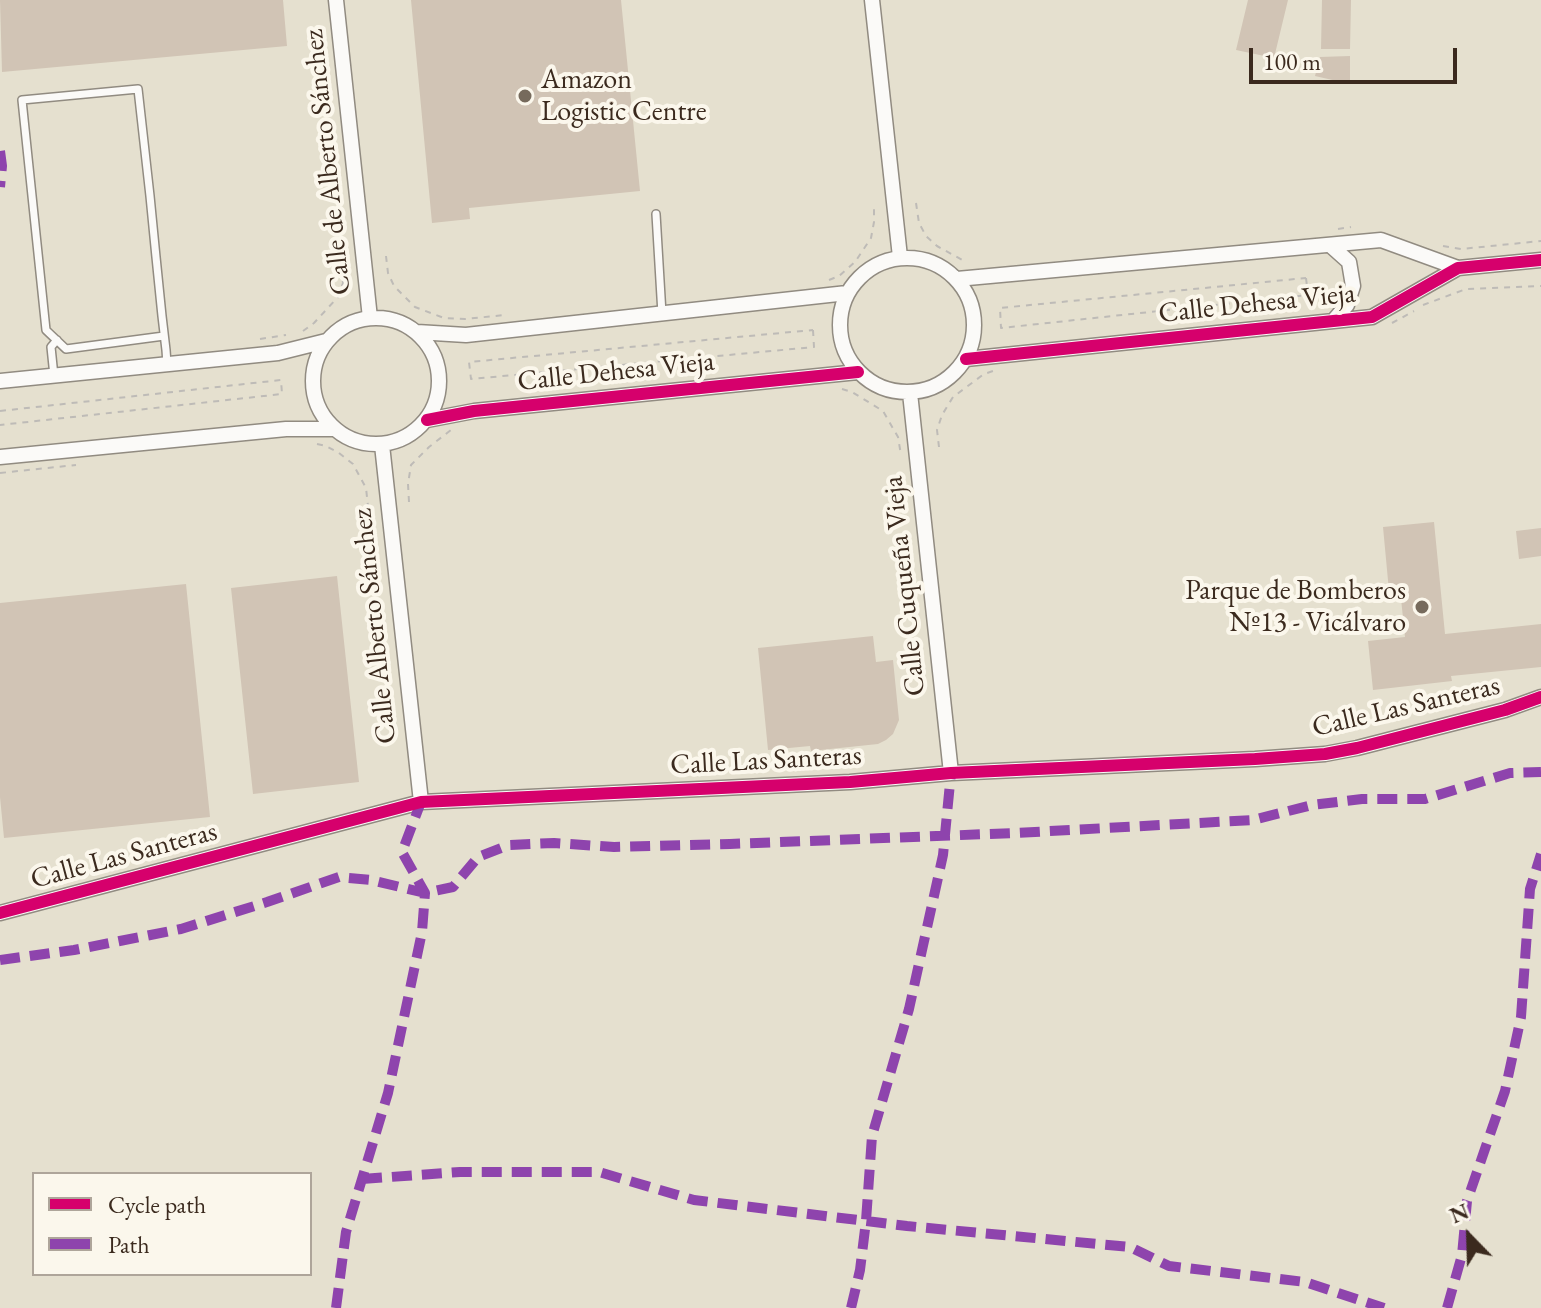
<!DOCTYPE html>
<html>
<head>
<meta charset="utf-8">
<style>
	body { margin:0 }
	#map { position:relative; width:1541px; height:1308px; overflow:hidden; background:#e5e0cf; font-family:"EB Garamond",serif }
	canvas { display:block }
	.legend { position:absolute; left:32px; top:1172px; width:280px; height:104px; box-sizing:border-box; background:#fbf7ec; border:2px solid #aea59a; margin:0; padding:10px 14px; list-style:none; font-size:24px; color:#3b2a1e }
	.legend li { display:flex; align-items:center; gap:16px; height:40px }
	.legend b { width:40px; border:2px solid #aea59a }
	.north { position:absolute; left:1429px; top:1196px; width:80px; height:80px; -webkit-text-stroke:6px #fbf7ec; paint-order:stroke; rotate:337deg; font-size:22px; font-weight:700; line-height:32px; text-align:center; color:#3b2a1e }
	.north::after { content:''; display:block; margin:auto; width:28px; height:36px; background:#3b2a1e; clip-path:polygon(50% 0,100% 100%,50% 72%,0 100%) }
	.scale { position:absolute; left:1249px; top:48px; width:208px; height:36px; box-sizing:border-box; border:4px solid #3b2a1e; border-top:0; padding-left:10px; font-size:24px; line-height:28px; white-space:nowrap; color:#3b2a1e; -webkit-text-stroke:6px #fbf7ec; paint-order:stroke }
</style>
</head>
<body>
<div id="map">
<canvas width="1541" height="1308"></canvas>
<ul class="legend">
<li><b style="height:10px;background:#d6006c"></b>Cycle path</li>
<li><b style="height:10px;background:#8e44ad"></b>Path</li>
</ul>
<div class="north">N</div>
<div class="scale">100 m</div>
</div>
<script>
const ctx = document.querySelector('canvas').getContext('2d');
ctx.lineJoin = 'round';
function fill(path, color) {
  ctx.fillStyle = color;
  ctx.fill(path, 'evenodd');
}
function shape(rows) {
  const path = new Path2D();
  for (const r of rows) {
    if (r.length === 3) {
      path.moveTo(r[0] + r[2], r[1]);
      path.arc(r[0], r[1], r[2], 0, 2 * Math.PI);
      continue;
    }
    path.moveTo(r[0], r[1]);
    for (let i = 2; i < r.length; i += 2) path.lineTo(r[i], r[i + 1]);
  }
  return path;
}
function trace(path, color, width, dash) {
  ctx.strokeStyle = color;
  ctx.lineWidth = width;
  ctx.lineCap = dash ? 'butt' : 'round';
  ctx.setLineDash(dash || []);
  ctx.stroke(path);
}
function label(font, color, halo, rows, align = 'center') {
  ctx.font = font + ' "EB Garamond",serif';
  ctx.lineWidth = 8;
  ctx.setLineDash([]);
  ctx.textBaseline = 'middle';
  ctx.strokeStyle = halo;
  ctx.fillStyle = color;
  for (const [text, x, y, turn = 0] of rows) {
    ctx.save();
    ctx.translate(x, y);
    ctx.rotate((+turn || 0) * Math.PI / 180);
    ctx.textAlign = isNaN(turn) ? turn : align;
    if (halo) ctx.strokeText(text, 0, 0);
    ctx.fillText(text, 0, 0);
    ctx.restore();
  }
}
const building = shape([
	[0,0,283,0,287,46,2,72],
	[411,0,621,0,640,191,469,208,470,219,432,223],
	[1248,0,1288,0,1274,58,1236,50],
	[1322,0,1351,0,1350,49,1321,49],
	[1350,56,1350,84,1315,76,1320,57],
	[1434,522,1445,634,1541,624,1541,667,1451,676,1452,681,1373,690,1368,641,1405,637,1400,589,1389,591,1383,527],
	[1541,528,1541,556,1519,559,1516,531],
	[337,576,359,782,253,794,231,588],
	[186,584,210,817,4,838,0,797,0,603],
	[873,636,876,662,893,660,899,720,893,734,886,740,878,744,811,751,810,746,768,750,758,648]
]);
const path = shape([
	[916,203,919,223,926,236,937,246,966,262],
	[1338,229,1351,227],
	[1443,246,1461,249,1541,241],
	[386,256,388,273,394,286,415,307,444,318,465,319,505,315],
	[1306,278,1308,295,1001,328,1000,308,1306,278],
	[829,280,839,276,855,262,871,238,874,222,874,204],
	[1423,305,1466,289,1541,286],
	[1392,323,1414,311],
	[813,330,814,347,471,379,469,362,813,330],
	[303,331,314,323,338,297,343,283,340,260],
	[260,339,286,335],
	[842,389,852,392,883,411,898,437,901,455],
	[0,411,281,380,282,394,0,425],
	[317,444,326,446,339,453,353,464,366,488,368,506],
	[939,447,937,430,942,415,953,397,984,374,993,371],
	[0,473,76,465],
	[409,502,408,484,411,465,429,447,451,430]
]);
const service = shape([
	[656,214,662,314],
	[164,336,66,349,46,330,22,100,138,89,150,196,156,257,162,316,166,350,167,364],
	[54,376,51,347,57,340]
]);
const minor = shape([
	[336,0,370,318],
	[872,0,900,257],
	[1330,245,1349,262,1353,286,1347,305,1334,320],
	[907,325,67],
	[957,279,1381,240,1458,268],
	[376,381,63],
	[417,332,466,335,847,293],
	[966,359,1372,317,1458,268,1541,260],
	[0,381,278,353,326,341],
	[910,393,951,773],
	[427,420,474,411,858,372],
	[382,445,421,802],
	[0,457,286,429,334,429],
	[0,913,421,802,850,782,951,773,1255,759,1325,754,1357,748,1505,710,1541,697]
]);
const quiet = shape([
	[0,151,2,166,0,187],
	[0,960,74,950,181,929,267,902,339,877,371,880,425,893,453,887,478,857,509,845,554,843,614,847,730,844,1015,833,1253,820,1312,805,1362,799,1425,799,1510,773,1541,772],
	[362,1179,460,1172,599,1172,694,1200,907,1226,1130,1247,1169,1266,1305,1282,1384,1308],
	[336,1308,346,1232,388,1093,422,932,425,893,402,852,421,802],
	[851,1308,860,1270,866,1221,872,1136,909,1009,943,855,951,773],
	[1447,1308,1462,1255,1467,1201,1505,1091,1521,1017,1530,889,1541,854]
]);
const cycleway = shape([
	[966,359,1372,317,1458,268,1541,260],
	[427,420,474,411,858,372],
	[0,913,421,802,850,782,951,773,1255,759,1325,754,1357,748,1505,710,1541,697]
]);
const markers = [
	[525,96,8,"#766a5c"],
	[1422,607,8,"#766a5c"]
];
const poiNames = [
	["Amazon",541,80],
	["Logistic Centre",541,112],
	["Parque de Bomberos",1406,591,"right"],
	["Nº13 - Vicálvaro",1406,623,"right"]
];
const streetNames = [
	["Calle de Alberto Sánchez",328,162,-96],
	["Calle Dehesa Vieja",1257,304,-6],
	["Calle Dehesa Vieja",616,372,-6],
	["Calle Cuqueña Vieja",905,586,-96],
	["Calle Alberto Sánchez",375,626,-96],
	["Calle Las Santeras",1406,707,-13],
	["Calle Las Santeras",766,761,-3],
	["Calle Las Santeras",124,856,-15]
];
fill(building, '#d1c4b5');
trace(service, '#918b81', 10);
trace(minor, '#918b81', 17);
trace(path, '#bebbb7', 2, [6, 6]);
trace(service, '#fbfaf8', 7);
trace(minor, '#fbfaf8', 14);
trace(quiet, '#8e44ad', 10, [20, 10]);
trace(cycleway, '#d6006c', 12);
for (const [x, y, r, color] of markers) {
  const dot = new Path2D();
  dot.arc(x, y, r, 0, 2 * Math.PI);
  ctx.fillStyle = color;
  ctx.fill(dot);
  trace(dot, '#fbf7ec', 3);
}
label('28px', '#3b2a1e', '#fbf7ec', poiNames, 'left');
label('28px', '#3b2a1e', '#fbf7ec', streetNames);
</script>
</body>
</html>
